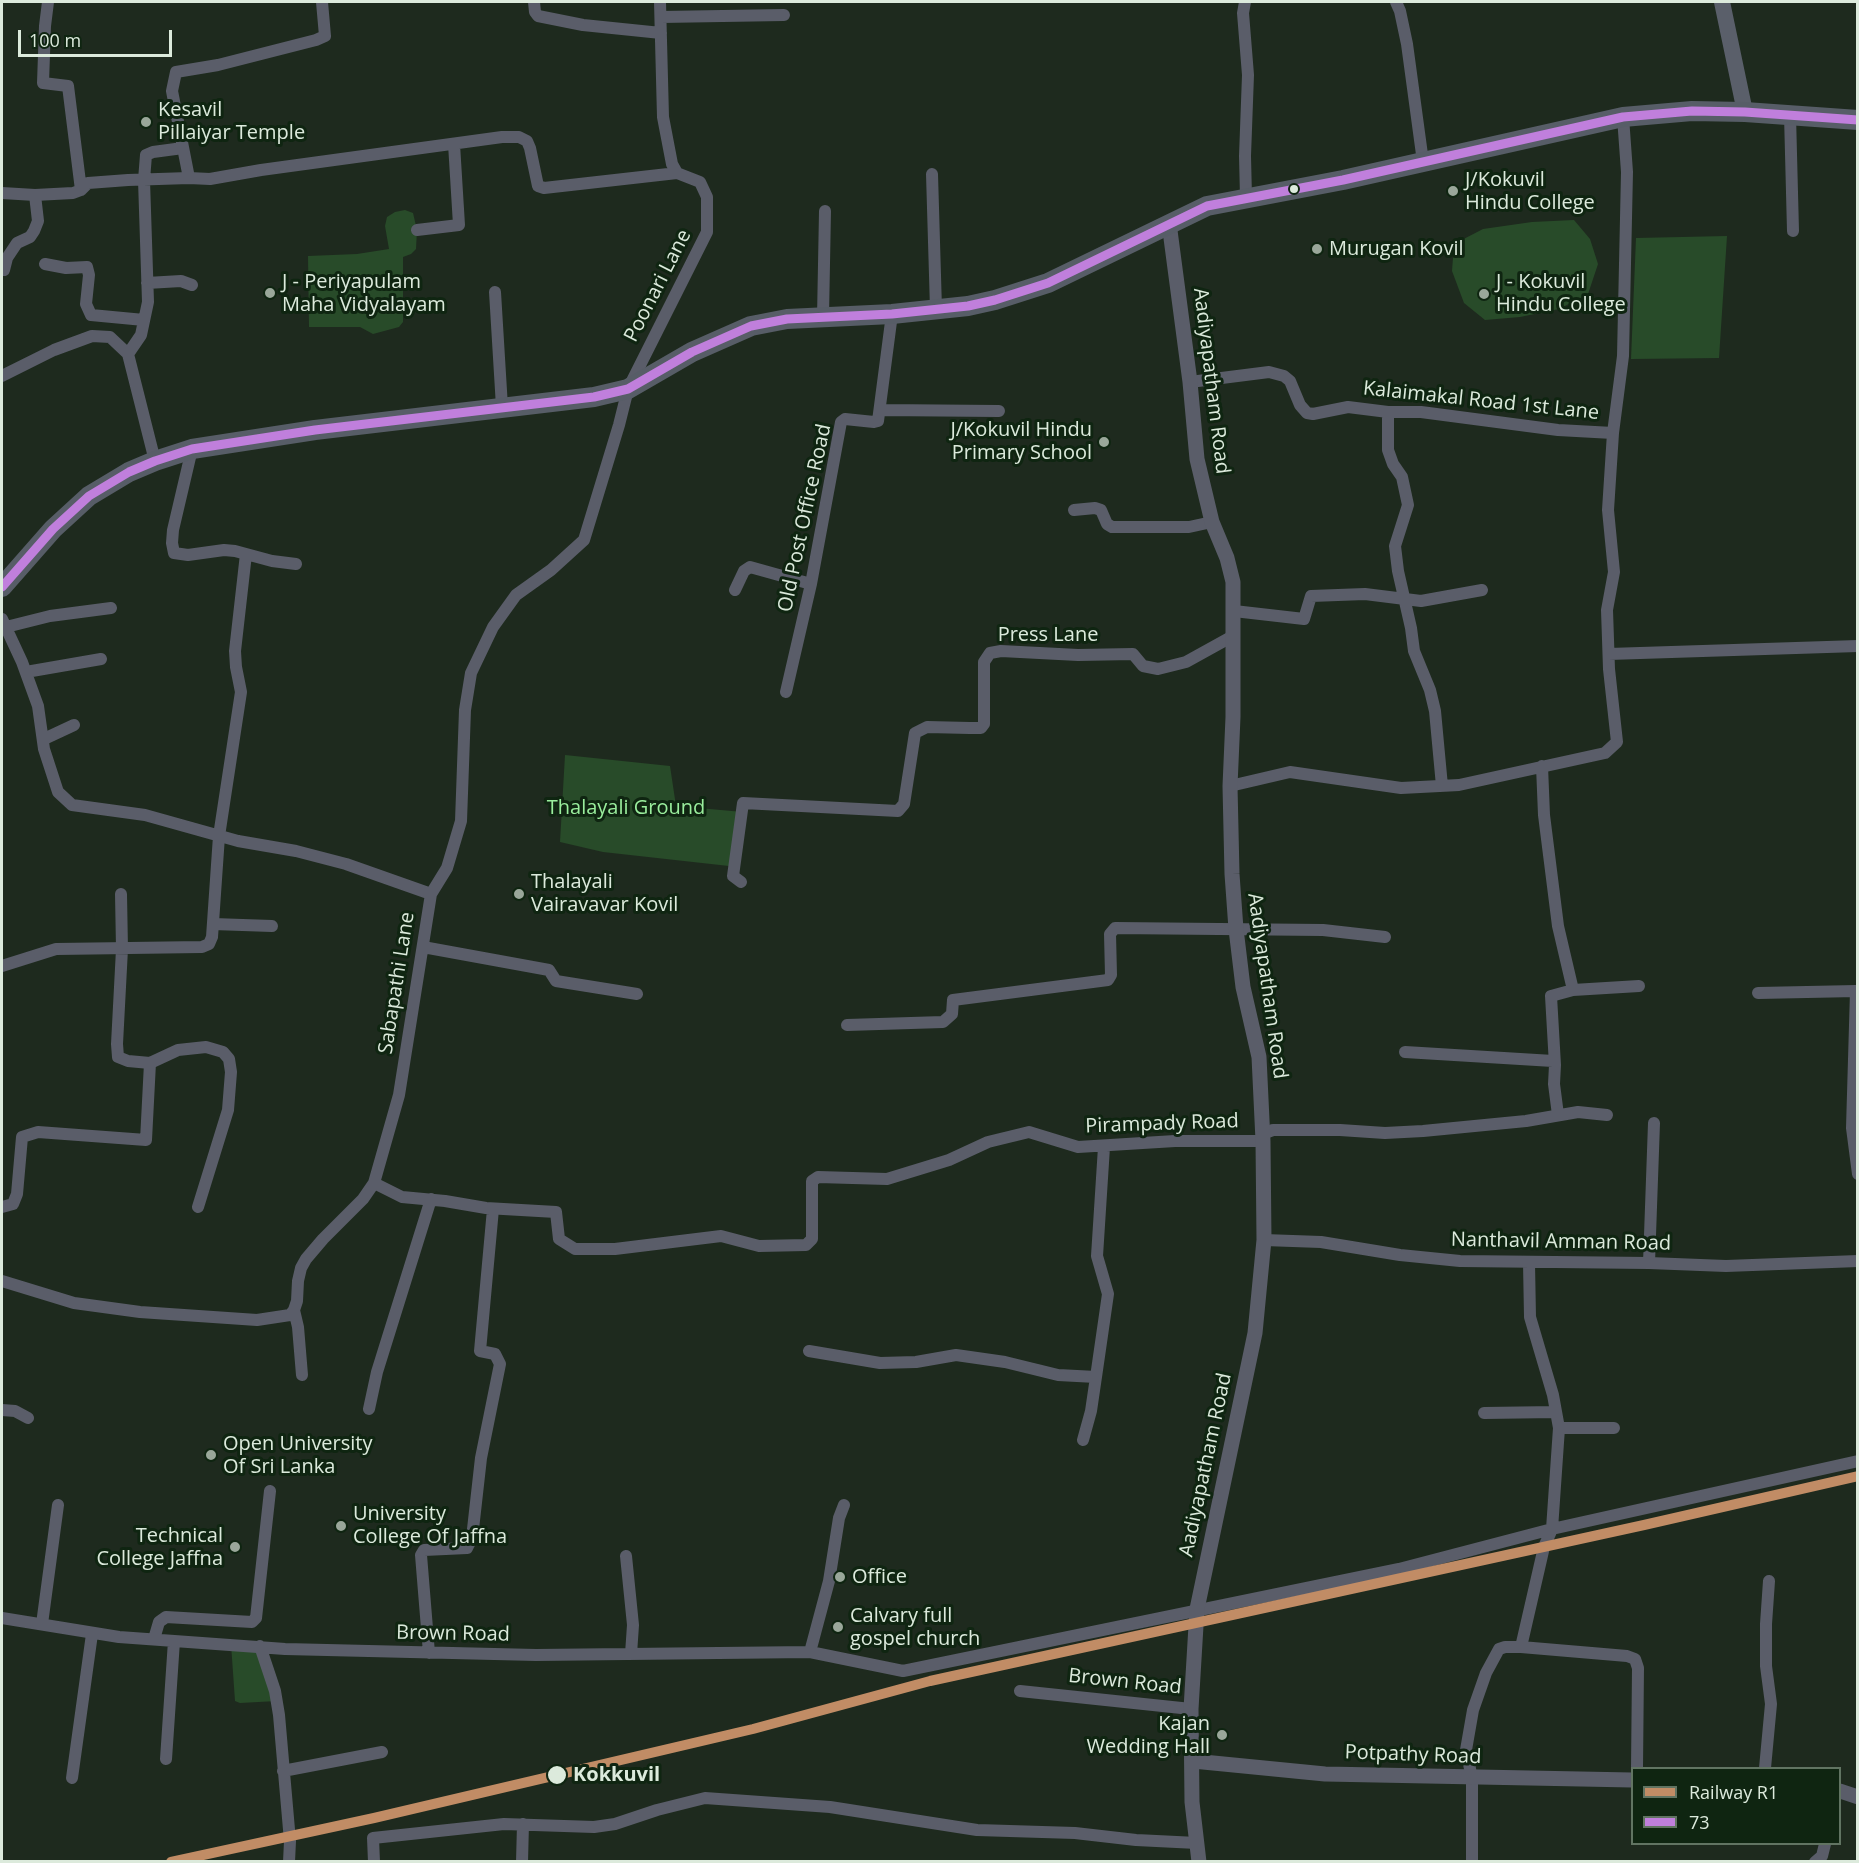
<!DOCTYPE html>
<html>
<head>
<meta charset="utf-8">
<style>
	body { margin:0 }
	#map { position:relative; width:1859px; height:1863px; overflow:hidden; background:#1e2a1e; font-family:"Open Sans",sans-serif }
	canvas { display:block }
	.frame { position:absolute; inset:0; border:3px solid #dceadc; pointer-events:none }
	.legend { position:absolute; left:1631px; top:1767px; width:210px; height:78px; box-sizing:border-box; background:#0f2511; border:2px solid #617462; margin:0; padding:8px 10px; list-style:none; font-size:18px; color:#dceadc }
	.legend li { display:flex; align-items:center; gap:12px; height:30px }
	.legend b { width:30px; border:2px solid #617462 }
	.scale { position:absolute; left:18px; top:30px; width:154px; height:27px; box-sizing:border-box; border:3px solid #dceadc; border-top:0; padding-left:8px; font-size:18px; line-height:21px; white-space:nowrap; color:#dceadc; -webkit-text-stroke:4px #0f2511; paint-order:stroke }
</style>
</head>
<body>
<div id="map">
<canvas width="1859" height="1863"></canvas>
<div class="frame"></div>
<ul class="legend">
<li><b style="height:8px;background:#c18c65"></b>Railway R1</li>
<li><b style="height:8px;background:#c07fdc"></b>73</li>
</ul>
<div class="scale">100 m</div>
</div>
<script>
const ctx = document.querySelector('canvas').getContext('2d');
ctx.lineJoin = 'round';
function fill(path, color) {
  ctx.fillStyle = color;
  ctx.fill(path, 'evenodd');
}
function shape(rows) {
  const path = new Path2D();
  for (const r of rows) {
    path.moveTo(r[0], r[1]);
    for (let i = 2; i < r.length; i += 2) path.lineTo(r[i], r[i + 1]);
  }
  return path;
}
function trace(path, color, width, dash) {
  ctx.strokeStyle = color;
  ctx.lineWidth = width;
  ctx.lineCap = dash ? 'butt' : 'round';
  ctx.setLineDash(dash || []);
  ctx.stroke(path);
}
function label(font, color, halo, rows, align = 'center') {
  ctx.font = font + ' "Open Sans",sans-serif';
  ctx.lineWidth = 6;
  ctx.setLineDash([]);
  ctx.textBaseline = 'middle';
  ctx.strokeStyle = halo;
  ctx.fillStyle = color;
  for (const [text, x, y, turn = 0] of rows) {
    ctx.save();
    ctx.translate(x, y);
    ctx.rotate((+turn || 0) * Math.PI / 180);
    ctx.textAlign = isNaN(turn) ? turn : align;
    if (halo) ctx.strokeText(text, 0, 0);
    ctx.fillText(text, 0, 0);
    ctx.restore();
  }
}
const green = shape([
	[405,210,413,213,417,230,416,249,411,254,403,257,403,322,399,327,373,334,360,327,309,327,308,256,357,254,389,249,385,226,387,217,395,212],
	[1574,220,1590,239,1598,264,1588,294,1559,309,1520,317,1485,320,1464,303,1452,271,1454,244,1483,229,1532,222],
	[1727,236,1719,358,1631,359,1636,238],
	[565,755,670,766,676,806,743,812,729,866,603,852,560,842],
	[231,1644,260,1646,277,1701,240,1703,235,1701]
]);
const minor = shape([
	[48,2,45,26,43,83,68,86,81,190,88,183,128,180,189,178],
	[322,2,325,36,316,40,218,65,176,72,172,91,189,178,210,179,261,170,502,137,519,137,527,141,530,148,538,186,544,188,677,173],
	[534,2,535,12,538,16,583,25,661,33],
	[1245,2,1243,13,1248,75,1245,156,1246,197],
	[1396,2,1400,11,1407,44,1423,162],
	[661,17,784,15],
	[1790,115,1793,231],
	[932,174,936,309],
	[2,193,35,195,73,193,81,190],
	[417,230,459,225,454,144],
	[45,264,66,268,87,267,89,275,86,304,91,315,144,320],
	[4,270,7,258,17,243,30,237,34,231,38,221,35,195],
	[147,283,181,281,192,285],
	[495,292,502,407],
	[823,317,825,211],
	[128,354,141,335,148,302,144,180,146,155,153,152,183,148],
	[2,376,54,350,92,336,110,337,128,354,155,461],
	[1190,382,1269,372,1284,376,1290,381,1300,405,1307,413,1313,414,1348,407,1388,412,1421,412,1558,430,1613,433],
	[880,410,999,411],
	[1388,412,1388,450,1393,464,1402,477,1408,505,1395,546,1398,571,1411,628,1414,651,1430,690,1435,711,1442,786],
	[192,449,173,530,172,543,174,553,188,555,224,550,235,551,272,561,296,564],
	[1074,510,1095,508,1101,510,1107,524,1112,527,1189,527,1212,522],
	[735,590,744,571,750,567,811,584],
	[1234,611,1304,619,1311,596,1365,594,1421,601,1482,590],
	[2,619,22,662,38,706,44,749,58,792,72,805,145,815,238,841,296,851,346,864,431,894],
	[6,627,50,616,111,608],
	[1609,654,1858,646],
	[26,672,101,659],
	[786,692,811,584,841,422,845,419,874,422,878,421,892,314],
	[44,739,74,725],
	[1542,766,1544,815,1558,926,1573,990,1551,996,1555,1065],
	[1230,786,1290,772,1401,788,1459,785,1605,753,1617,742,1609,669,1607,610,1614,572,1608,510,1613,433,1623,356,1627,172,1623,117],
	[741,882,733,876,743,803,898,811,904,804,915,733,927,727,970,728,981,728,984,724,984,662,990,653,1001,651,1078,655,1133,654,1143,666,1158,669,1186,662,1233,636],
	[121,894,122,949,117,1044,118,1057,128,1061,150,1063,178,1050,206,1047,223,1052,229,1059,231,1072,228,1110,198,1207],
	[213,924,272,926],
	[423,947,549,970,556,981,637,994],
	[2,966,56,949,202,947,209,944,212,937,219,836,241,692,236,667,235,651,246,554],
	[1573,990,1639,986],
	[1858,991,1856,991,1852,1128,1858,1174],
	[1758,993,1856,991],
	[847,1025,943,1022,952,1014,953,1000,1108,980,1111,975,1110,934,1115,928,1323,930,1385,937],
	[1405,1052,1553,1061,1555,1065,1554,1084,1558,1115],
	[1262,1134,1273,1130,1340,1130,1385,1133,1423,1131,1526,1121,1578,1112,1607,1115],
	[374,1183,402,1197,445,1201,486,1208,556,1212,559,1239,575,1249,615,1249,721,1236,759,1246,806,1245,812,1239,812,1181,818,1177,887,1179,949,1160,988,1142,1029,1132,1078,1147,1175,1141,1263,1141],
	[2,1207,13,1204,17,1194,22,1137,38,1132,146,1140,150,1063],
	[1264,1240,1321,1242,1400,1255,1460,1261,1649,1263,1726,1266,1858,1261],
	[1649,1263,1654,1123],
	[2,1281,74,1303,140,1312,257,1320,290,1315,294,1310,297,1301,298,1281,301,1268,306,1259,323,1239,363,1199,374,1183,399,1095,431,894,447,868,461,821,465,710,471,673,493,627,516,595,551,570,584,540,619,425,628,389,707,232,707,197,700,182,677,173,672,164,663,117,660,2],
	[294,1310,298,1327,302,1375],
	[809,1351,880,1363,916,1362,956,1355,1005,1362,1058,1375,1096,1377,1091,1411,1083,1440],
	[1096,1377,1108,1294,1097,1256,1104,1147],
	[369,1409,377,1372,431,1199],
	[2,1410,15,1411,28,1418],
	[1484,1413,1556,1412],
	[1559,1428,1614,1428],
	[626,1556,633,1625,631,1654],
	[2,1618,119,1637,285,1649,536,1655,810,1652,903,1671,1399,1569,1552,1529,1858,1461],
	[42,1624,58,1505],
	[154,1639,159,1622,166,1617,252,1622,256,1618,270,1491],
	[260,1646,275,1691,279,1715,290,1841,289,1862],
	[1521,1647,1544,1547,1552,1529,1559,1428,1553,1395,1530,1317,1529,1263],
	[810,1652,829,1581,839,1518,844,1505],
	[429,1653,421,1555,424,1550,467,1548,472,1538,481,1458,500,1364,495,1354,480,1351,493,1209],
	[1020,1691,1191,1709],
	[166,1759,174,1641],
	[1765,1768,1771,1704,1766,1666,1766,1624,1769,1581],
	[283,1771,382,1752],
	[72,1778,92,1634],
	[374,1862,373,1838,504,1824,594,1827,615,1824,657,1810,705,1798,830,1807,977,1830,1075,1833,1136,1840,1197,1843],
	[522,1862,523,1824],
	[1472,1862,1472,1778,1466,1750,1473,1710,1486,1673,1499,1649,1505,1647,1521,1647,1627,1656,1635,1659,1638,1668,1637,1768],
	[1815,1862,1822,1856,1825,1844]
]);
const tertiary = shape([
	[1169,223,1190,382,1197,459,1212,522,1227,558,1233,582,1233,717,1230,786,1232,874,1236,929,1243,987,1259,1057,1263,1141,1264,1240,1255,1333,1197,1609,1191,1709,1192,1802,1199,1862],
	[1193,1761,1325,1774,1632,1780],
	[1840,1791,1858,1797]
]);
const secondary = shape([
	[1722,2,1745,112]
]);
const primary = shape([
	[2,587,53,529,89,496,129,472,155,461,192,449,315,430,594,397,628,389,692,352,751,326,787,319,892,314,968,306,995,300,1048,283,1207,206,1343,180,1623,117,1692,111,1745,112,1858,120]
]);
const bus1 = shape([
	[2,587,53,529,89,496,129,472,155,461,192,449,315,430,594,397,628,389,692,352,751,326,787,319,892,314,968,306,995,300,1048,283,1207,206,1343,180,1623,117,1692,111,1745,112,1858,120]
]);
const rail1 = shape([
	[171,1862,374,1818,753,1729,930,1681,1644,1525,1858,1476]
]);
const markers = [
	[146,122,6,"#9aa79a"],
	[1294,189,5,"#dceadc"],
	[1453,191,6,"#9aa79a"],
	[1317,249,6,"#9aa79a"],
	[270,293,6,"#9aa79a"],
	[1484,294,6,"#9aa79a"],
	[1104,442,6,"#9aa79a"],
	[519,894,6,"#9aa79a"],
	[211,1455,6,"#9aa79a"],
	[341,1526,6,"#9aa79a"],
	[235,1547,6,"#9aa79a"],
	[840,1577,6,"#9aa79a"],
	[838,1627,6,"#9aa79a"],
	[1222,1735,6,"#9aa79a"],
	[557,1775,10,"#dceadc"]
];
const poiNames = [
	["Kesavil",158,110],
	["Pillaiyar Temple",158,133],
	["J/Kokuvil",1465,180],
	["Hindu College",1465,203],
	["Murugan Kovil",1329,249],
	["J - Periyapulam",282,282],
	["Maha Vidyalayam",282,305],
	["J - Kokuvil",1496,282],
	["Hindu College",1496,305],
	["J/Kokuvil Hindu",1092,430,"right"],
	["Primary School",1092,453,"right"],
	["Thalayali",531,882],
	["Vairavavar Kovil",531,905],
	["Open University",223,1444],
	["Of Sri Lanka",223,1467],
	["University",353,1514],
	["College Of Jaffna",353,1537],
	["Technical",223,1536,"right"],
	["College Jaffna",223,1559,"right"],
	["Office",852,1577],
	["Calvary full",850,1616],
	["gospel church",850,1639],
	["Kajan",1210,1724,"right"],
	["Wedding Hall",1210,1747,"right"]
];
const streetNames = [
	["Poonari Lane",658,286,-63],
	["Aadiyapatham Road",1211,381,83],
	["Kalaimakal Road 1st Lane",1481,401,6],
	["Old Post Office Road",805,518,-78],
	["Press Lane",1048,635],
	["Sabapathi Lane",397,983,-81],
	["Aadiyapatham Road",1267,986,82],
	["Pirampady Road",1162,1124,-2],
	["Nanthavil Amman Road",1561,1242,1],
	["Aadiyapatham Road",1206,1465,-78],
	["Brown Road",453,1634,1],
	["Brown Road",1125,1682,6],
	["Potpathy Road",1413,1755,2]
];
const parkNames = [
	["Thalayali Ground",626,808]
];
const stopNames = [
	["Kokkuvil",573,1775]
];
fill(green, '#284b29');
trace(minor, '#5a5d69', 12);
trace(tertiary, '#5a5d69', 15);
trace(secondary, '#5a5f6a', 16);
trace(primary, '#575d67', 20);
trace(bus1, '#c07fdc', 9);
trace(rail1, '#c18c65', 10);
for (const [x, y, r, color] of markers) {
  const dot = new Path2D();
  dot.arc(x, y, r, 0, 2 * Math.PI);
  ctx.fillStyle = color;
  ctx.fill(dot);
  trace(dot, '#0f2511', 2);
}
label('20px', '#dceadc', '#0f2511', poiNames, 'left');
label('20px', '#dceadc', '#0f2511', streetNames);
label('20px', '#9aee9d', '#0f2511', parkNames);
label('bold 20px', '#dceadc', '#0f2511', stopNames, 'left');
</script>
</body>
</html>
